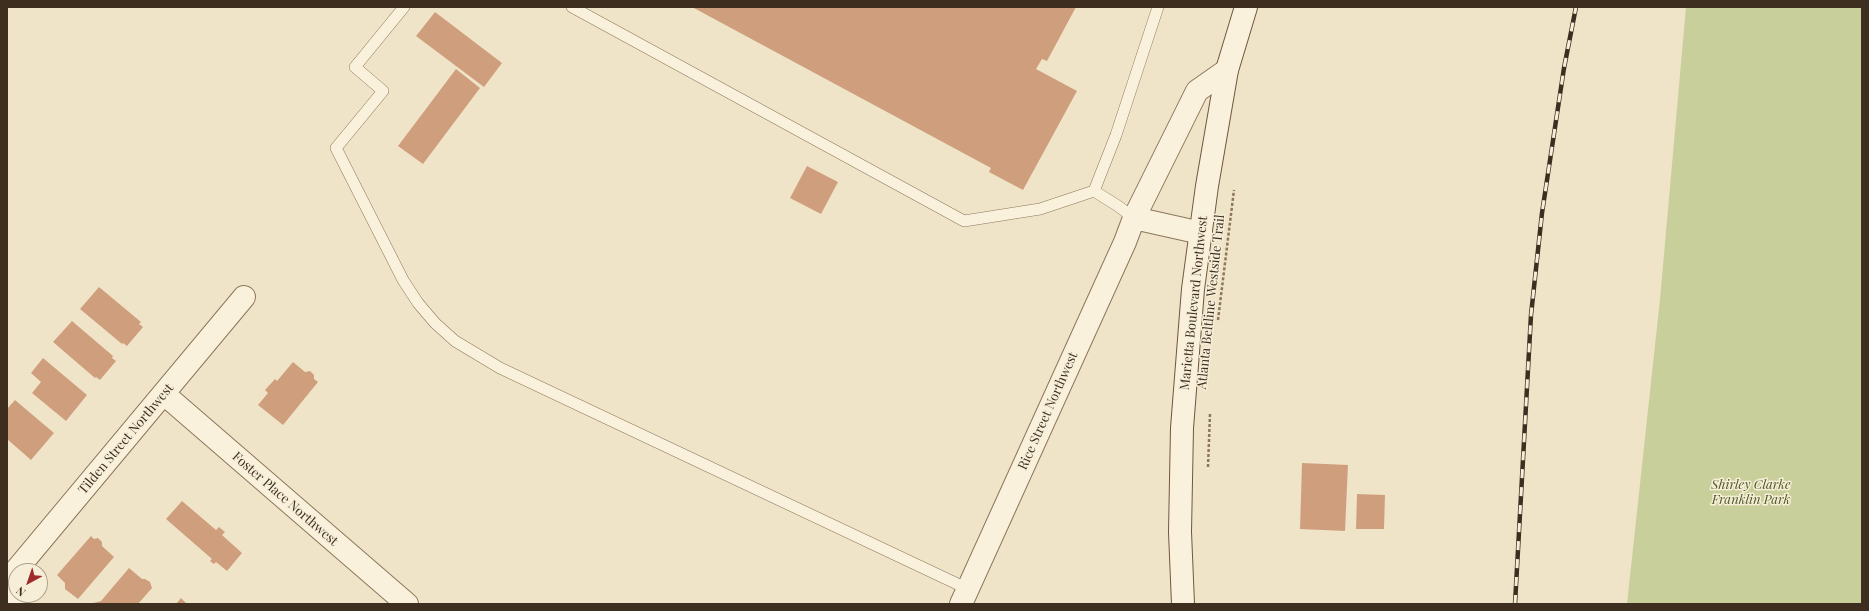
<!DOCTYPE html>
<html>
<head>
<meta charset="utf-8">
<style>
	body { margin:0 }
	#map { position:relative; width:1869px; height:611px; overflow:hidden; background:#f0e4c8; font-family:"Playfair Display",serif }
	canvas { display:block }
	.frame { position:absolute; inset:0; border:8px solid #3d2e20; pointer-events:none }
	.north { position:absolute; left:8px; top:563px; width:40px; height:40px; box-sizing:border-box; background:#f7eed8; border:1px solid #ada18e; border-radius:50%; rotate:220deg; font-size:11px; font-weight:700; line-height:16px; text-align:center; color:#3d2e20 }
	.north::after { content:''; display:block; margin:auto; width:14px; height:18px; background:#9e2a2b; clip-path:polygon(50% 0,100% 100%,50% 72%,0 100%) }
</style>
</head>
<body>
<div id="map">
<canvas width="1869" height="611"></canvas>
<div class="frame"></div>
<div class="north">N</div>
</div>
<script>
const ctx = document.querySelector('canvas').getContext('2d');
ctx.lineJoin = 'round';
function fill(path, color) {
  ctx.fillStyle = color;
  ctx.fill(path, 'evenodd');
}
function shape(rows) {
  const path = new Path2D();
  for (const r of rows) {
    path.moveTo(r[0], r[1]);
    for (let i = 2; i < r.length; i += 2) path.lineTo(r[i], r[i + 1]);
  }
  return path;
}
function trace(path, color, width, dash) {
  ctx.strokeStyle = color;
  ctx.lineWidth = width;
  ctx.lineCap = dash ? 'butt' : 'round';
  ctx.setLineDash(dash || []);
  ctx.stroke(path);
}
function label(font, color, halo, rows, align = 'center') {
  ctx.font = font + ' "Playfair Display",serif';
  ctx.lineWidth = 3;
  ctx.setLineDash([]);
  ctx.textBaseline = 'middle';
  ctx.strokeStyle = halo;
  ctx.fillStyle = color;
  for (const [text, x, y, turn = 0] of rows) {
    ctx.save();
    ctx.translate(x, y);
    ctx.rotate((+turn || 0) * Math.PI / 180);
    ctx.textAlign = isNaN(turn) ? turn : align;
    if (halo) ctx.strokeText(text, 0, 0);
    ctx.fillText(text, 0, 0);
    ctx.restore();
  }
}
const green = shape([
	[1686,7,1862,7,1862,604,1627,604,1660,299]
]);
const building = shape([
	[692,7,1076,7,1047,61,1042,59,1036,69,1077,91,1023,190,989,172,991,168],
	[435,12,502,63,484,87,416,36],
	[456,69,480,88,423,164,398,146],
	[807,166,838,182,821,214,790,198],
	[99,287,141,322,139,324,143,327,127,346,123,343,122,344,80,309],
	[72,321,113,356,112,358,116,361,100,380,96,377,95,378,53,342],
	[43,358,87,395,66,421,32,393,41,382,31,373],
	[293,362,305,372,310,371,314,375,314,379,318,382,283,425,258,405,268,393,265,390,275,379,277,381],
	[15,400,54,433,31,460,7,439,7,409],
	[1302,463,1348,465,1345,531,1300,529],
	[1357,494,1385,495,1384,529,1356,529],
	[182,501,216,530,219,527,225,532,222,535,242,553,227,571,216,562,214,564,210,561,212,559,166,519],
	[91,536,94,539,98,538,102,542,102,546,114,557,78,599,65,589,65,583,57,575],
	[129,568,142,579,145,579,150,582,152,588,138,604,93,604,93,603,101,601],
	[181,598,187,604,176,604]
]);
const path = shape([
	[1218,320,1234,190],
	[1208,467,1210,414]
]);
const lane = shape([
	[404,7,355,67,383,91,336,148,403,280,418,303,435,323,455,341,500,368,968,589],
	[572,7,964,221,1040,209,1094,191,1118,206,1134,218],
	[1094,191,1116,135,1158,7]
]);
const street = shape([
	[1134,218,1197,91,1227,70],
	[164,394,407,604],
	[7,581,244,297],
	[7,598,14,604],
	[961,604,1125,242,1134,218,1201,233]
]);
const secondary = shape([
	[1183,604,1180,532,1182,428,1193,289,1207,186,1227,70,1246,7]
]);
const rail = shape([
	[1515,604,1531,315,1542,213,1564,68,1576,7]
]);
const streetNames = [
	["Atlanta Beltline Westside Trail",1211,302,-84],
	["Marietta Boulevard Northwest",1194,303,-84],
	["Rice Street Northwest",1048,411,-66],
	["Tilden Street Northwest",126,439,-50],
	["Foster Place Northwest",285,499,41]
];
const parkNames = [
	["Shirley Clarke",1751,485],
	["Franklin Park",1751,500]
];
fill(green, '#c9cf9b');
fill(building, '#cf9f7d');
trace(lane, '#8d765c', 12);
trace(street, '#8d765c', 24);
trace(secondary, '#6f573f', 24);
trace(path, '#8d765c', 2.5, [3, 2]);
trace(lane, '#faf1dc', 11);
trace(street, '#faf1dc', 22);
trace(secondary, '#faf1dc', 22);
trace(rail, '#3d2e20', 4.5);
trace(rail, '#f7eed8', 3, [9]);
label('13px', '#3d2e20', '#f7eed8', streetNames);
label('italic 13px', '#4d5a26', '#f7eed8', parkNames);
</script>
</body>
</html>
